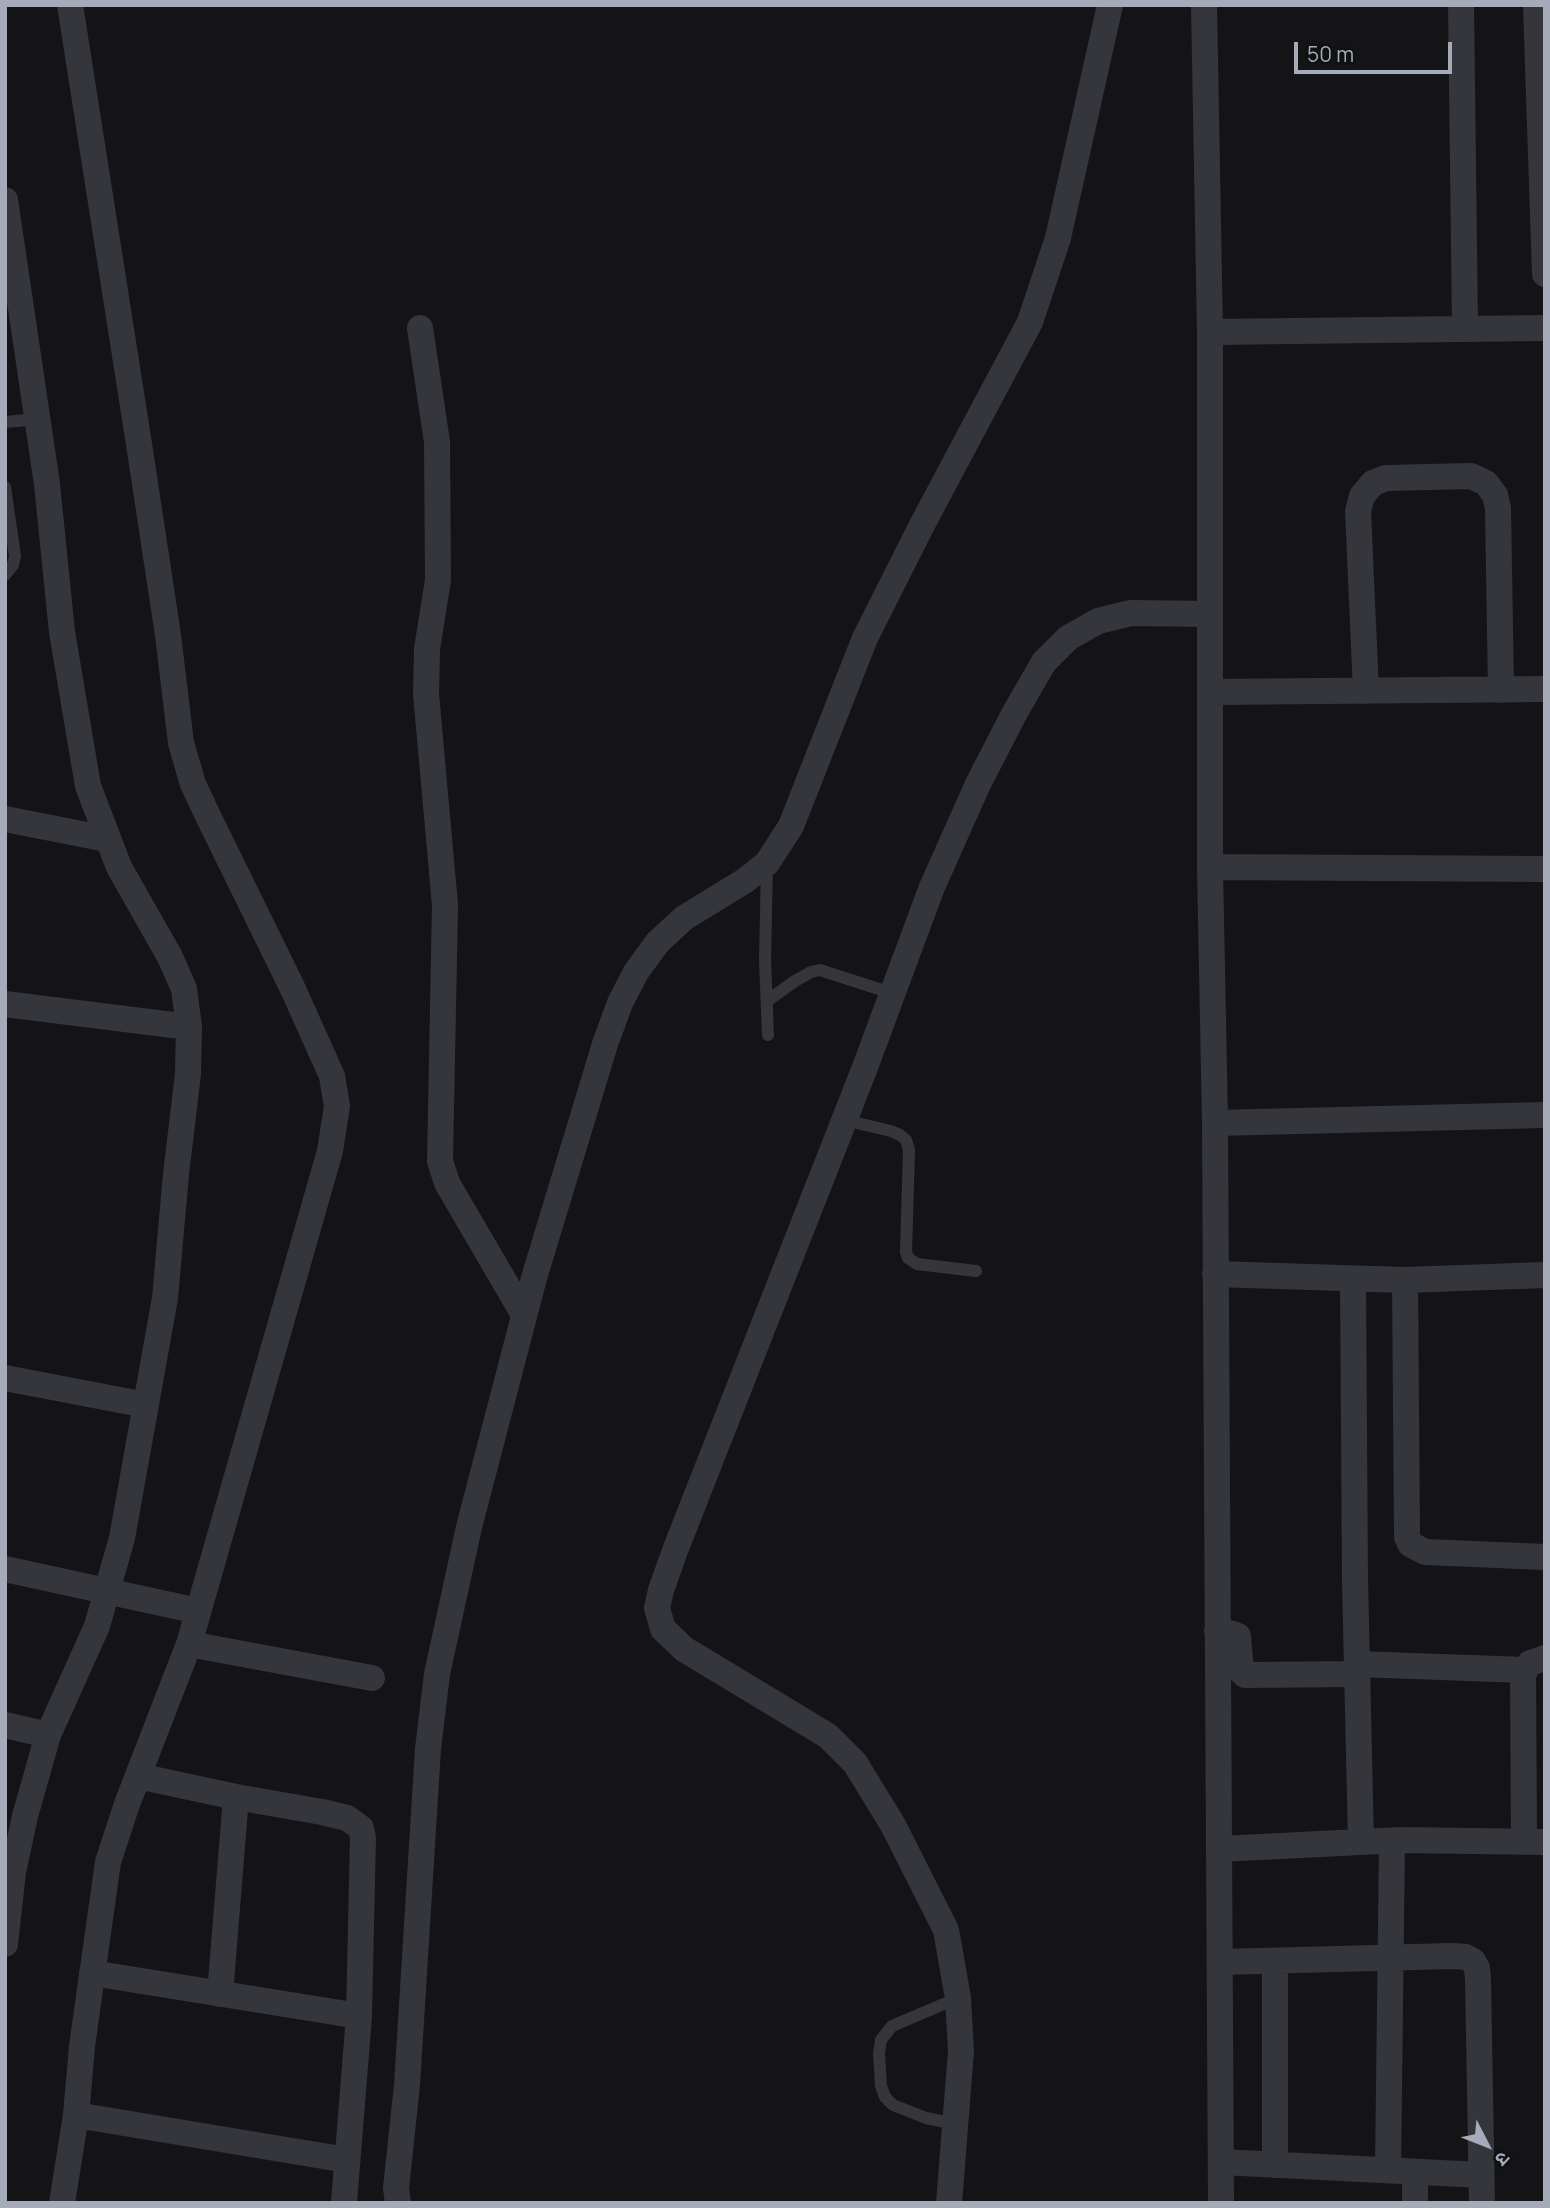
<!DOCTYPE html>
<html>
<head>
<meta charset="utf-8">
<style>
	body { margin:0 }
	#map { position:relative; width:1550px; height:2208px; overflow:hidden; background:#141417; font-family:Manrope,"Noto Sans Devanagari",sans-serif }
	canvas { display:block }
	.frame { position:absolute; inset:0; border:7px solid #a5abb8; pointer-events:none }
	.north { position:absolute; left:1452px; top:2110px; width:70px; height:70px; -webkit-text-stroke:5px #0f1012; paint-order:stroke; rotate:132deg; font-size:19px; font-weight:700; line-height:28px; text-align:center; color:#a5abb8 }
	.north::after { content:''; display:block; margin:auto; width:24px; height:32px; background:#a5abb8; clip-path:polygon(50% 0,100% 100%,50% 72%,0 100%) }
	.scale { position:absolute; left:1294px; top:42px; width:158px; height:32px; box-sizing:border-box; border:4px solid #a5abb8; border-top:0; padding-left:9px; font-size:21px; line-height:24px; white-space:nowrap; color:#a5abb8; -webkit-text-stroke:5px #0f1012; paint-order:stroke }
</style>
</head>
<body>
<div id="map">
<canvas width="1550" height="2208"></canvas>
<div class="frame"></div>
<div class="north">उ</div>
<div class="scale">50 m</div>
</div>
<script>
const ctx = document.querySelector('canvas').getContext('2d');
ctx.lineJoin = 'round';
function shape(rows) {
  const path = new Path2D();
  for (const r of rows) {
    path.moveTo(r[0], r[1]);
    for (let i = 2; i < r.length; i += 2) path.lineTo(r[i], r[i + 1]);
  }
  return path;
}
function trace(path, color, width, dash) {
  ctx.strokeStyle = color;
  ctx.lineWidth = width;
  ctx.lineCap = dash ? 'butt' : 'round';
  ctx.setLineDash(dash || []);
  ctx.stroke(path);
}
const service = shape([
	[5,422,38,419],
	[5,487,15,556,13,565,5,575],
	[767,864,765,960,768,1035],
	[767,1001,795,981,811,972,820,970,891,993],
	[844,1120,891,1131,900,1135,906,1140,909,1150,906,1252,908,1258,917,1264,976,1271],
	[955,2124,926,2118,893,2105,885,2097,881,2086,879,2053,881,2040,892,2026,958,1998]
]);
const minor = shape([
	[1204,5,1210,332,1210,867,1215,1123,1221,2203],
	[1461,5,1465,327],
	[1536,5,1545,274],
	[5,200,47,484,62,632,88,786,119,867,170,957,184,989,189,1027,188,1074,176,1174,165,1298,122,1538,97,1626,48,1735,25,1816,13,1872,5,1944],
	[420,328,437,442,438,580,427,649,426,694,445,905,440,1161,447,1183,524,1315],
	[1210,332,1545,328],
	[1366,691,1358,511,1362,496,1373,483,1386,478,1471,476,1486,483,1495,495,1498,508,1501,690],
	[1210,692,1545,689],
	[5,819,107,839],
	[1210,867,1545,869],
	[5,1004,189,1027],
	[1215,1123,1545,1115],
	[1215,1274,1405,1280,1545,1275],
	[1353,1279,1355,1579,1361,1842],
	[1405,1280,1407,1537,1410,1544,1425,1552,1545,1557],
	[5,1378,146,1405],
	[5,1569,198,1611],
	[1217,1631,1233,1634,1238,1636,1241,1671,1245,1675,1357,1674],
	[189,1644,372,1678],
	[1357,1664,1525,1670],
	[5,1725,48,1735],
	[138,1776,236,1797,322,1812,347,1818,361,1828,363,1838,359,2016,344,2203],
	[1524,1841,1523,1677,1525,1670,1530,1663,1545,1658],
	[1219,1849,1401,1840,1545,1842],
	[1220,1962,1453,1956,1466,1957,1473,1961,1477,1968,1478,1980,1482,2203],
	[92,1973,359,2016],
	[220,1994,236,1797],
	[76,2115,347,2160],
	[1221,2162,1481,2175],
	[1275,2165,1275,1961],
	[1388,2170,1392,1841],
	[1415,2172,1415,2203],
	[62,2203,76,2115,82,2046,108,1862,127,1804,189,1644,330,1151,337,1106,332,1076,292,987,208,816,193,784,181,743,168,635,139,444,70,5],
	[398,2203,396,2188,407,2085,428,1749,437,1674,469,1527,534,1278,605,1044,620,1003,636,972,658,942,684,918,746,880,767,863,791,826,865,638,923,523,1030,322,1058,238,1110,5],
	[949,2203,961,2051,958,1998,946,1930,893,1825,855,1763,828,1736,684,1649,663,1629,657,1608,661,1590,676,1548,864,1070,932,887,978,784,1014,714,1044,662,1068,638,1098,621,1131,613,1210,614]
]);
trace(service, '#35363c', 12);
trace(minor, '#35363c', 26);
</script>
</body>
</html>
